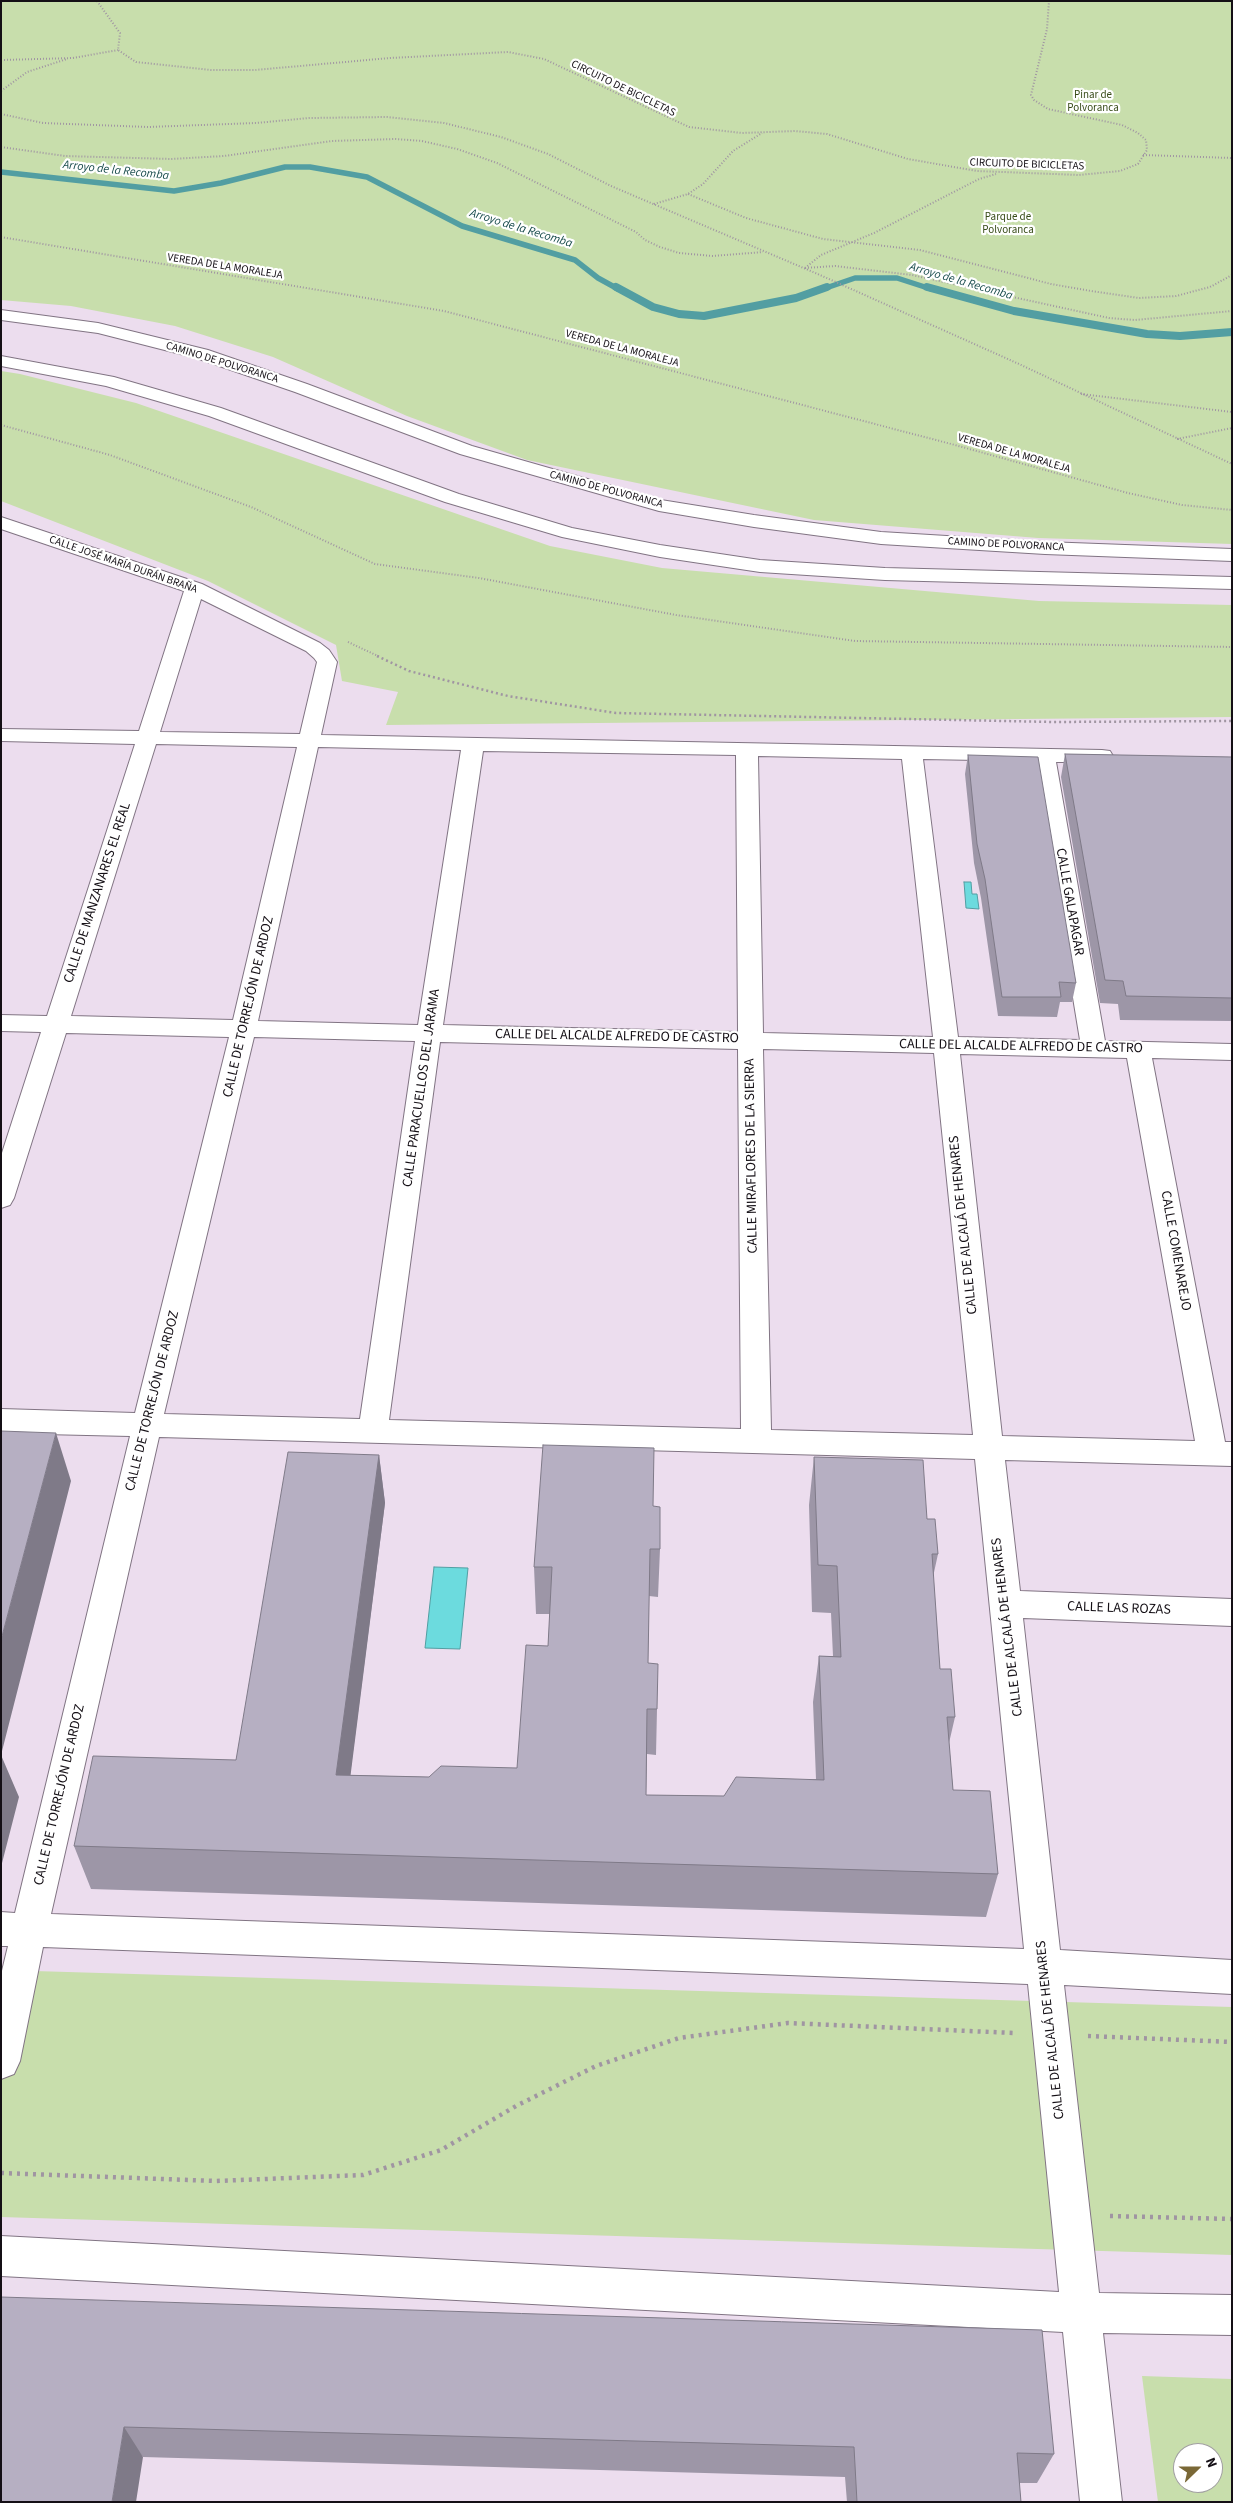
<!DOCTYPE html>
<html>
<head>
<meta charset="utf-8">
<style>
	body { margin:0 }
	#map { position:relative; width:1233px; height:2503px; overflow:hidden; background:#ecddee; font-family:"Source Sans 3",sans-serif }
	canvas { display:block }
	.frame { position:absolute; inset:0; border:2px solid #140f15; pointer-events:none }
	.north { position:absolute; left:1173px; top:2443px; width:50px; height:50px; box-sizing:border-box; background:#fff; border:1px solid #a19fa1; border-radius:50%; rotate:68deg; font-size:14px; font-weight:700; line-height:20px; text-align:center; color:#140f15 }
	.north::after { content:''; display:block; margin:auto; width:18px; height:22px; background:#7a6836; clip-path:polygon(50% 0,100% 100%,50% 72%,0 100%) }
</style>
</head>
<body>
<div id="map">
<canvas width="1233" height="2503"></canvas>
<div class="frame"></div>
<div class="north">N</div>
</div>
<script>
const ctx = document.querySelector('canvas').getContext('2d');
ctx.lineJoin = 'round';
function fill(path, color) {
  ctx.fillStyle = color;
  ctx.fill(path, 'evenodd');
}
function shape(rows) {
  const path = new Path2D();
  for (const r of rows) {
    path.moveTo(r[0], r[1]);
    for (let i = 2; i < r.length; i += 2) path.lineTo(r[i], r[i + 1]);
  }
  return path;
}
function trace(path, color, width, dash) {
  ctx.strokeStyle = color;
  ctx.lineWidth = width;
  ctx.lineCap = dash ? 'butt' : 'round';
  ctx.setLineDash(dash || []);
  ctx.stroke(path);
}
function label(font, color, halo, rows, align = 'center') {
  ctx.font = font + ' "Source Sans 3",sans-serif';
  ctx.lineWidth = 4.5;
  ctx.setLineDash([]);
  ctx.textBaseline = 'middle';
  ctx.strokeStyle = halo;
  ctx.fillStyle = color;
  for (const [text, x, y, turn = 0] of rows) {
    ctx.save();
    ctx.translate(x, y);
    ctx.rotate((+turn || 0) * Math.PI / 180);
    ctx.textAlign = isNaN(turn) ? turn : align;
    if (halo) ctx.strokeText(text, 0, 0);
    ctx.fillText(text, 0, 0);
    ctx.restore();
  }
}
const green = shape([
	[1,1,1232,1,1232,544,1038,538,814,520,527,460,407,416,273,357,175,326,71,306,1,300],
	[1,371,20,374,136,403,550,546,662,568,1039,601,1232,605,1232,717,386,725,398,692,342,681,336,645,208,581,1,501],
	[1,1970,1232,2007,1232,2255,1,2217],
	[1142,2376,1232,2379,1232,2502,1158,2502],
	[1183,2453,1213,2453,1213,2483,1183,2483]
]);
const water = shape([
	[964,882,971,882,972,894,977,894,979,909,966,908,964,882],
	[434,1567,468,1568,460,1649,425,1648,434,1567]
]);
const streamFar1 = shape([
	[1,172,174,191,221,183,285,167,310,167,367,177,462,226,575,260,598,278,618,289],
	[823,289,855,278,897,278,931,289]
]);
const stream = shape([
	[616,287,653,307,679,314,704,316,796,298,827,287],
	[927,287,1014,311,1147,334,1180,336,1232,332]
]);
const pathFar2 = shape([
	[97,1,120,33,118,50,136,62,211,70,255,70,390,58,508,52,544,59,689,127,742,133,795,131,827,134,908,159,977,171,1079,175,1120,171,1138,164,1147,150,1146,140,1138,133,1122,125,1048,109,1034,100,1031,95,1047,29,1049,1],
	[1,60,73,58,118,50],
	[1,91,27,72,67,59],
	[1,114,43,123,148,127,256,123,309,118,387,117,444,123,501,137,548,154,611,186,820,275,1019,364,1232,464],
	[1,147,65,156,171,159,224,156,332,141,396,139,422,141,457,149,497,163,636,232,645,240,660,247,679,253,713,256,763,252],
	[1143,155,1232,158],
	[688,194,746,218,823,239,920,250,1051,284,1091,291,1139,298,1176,296,1210,287,1232,275],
	[654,204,688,194,703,184,733,151,762,133],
	[1,237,444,311,955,445,1128,493,1182,505,1232,510],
	[805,268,835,266,912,275,1109,318,1135,320,1232,311],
	[805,268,821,255,874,233,979,179,996,174],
	[1081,394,1232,412],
	[1,425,110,455,251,507,375,564,479,578,676,615,855,641,1232,647],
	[1177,439,1232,428],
	[348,642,380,657]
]);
const pathFar1 = shape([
	[377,656,409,671,508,696,616,713,1053,722,1232,721]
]);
const path = shape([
	[1088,2036,1232,2042],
	[1,2173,216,2181,363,2175,441,2150,516,2106,596,2066,679,2038,788,2023,1014,2033],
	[1110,2216,1232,2219]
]);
const street = shape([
	[1,517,202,584,320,643,329,650,337,662,321,735,1102,750,1110,751,1113,756,1110,761,1102,762,1056,762,1105,1041,1232,1044,1232,1060,1152,1058,1225,1442,1232,1442,1232,1466,1005,1460,1020,1591,1232,1599,1232,1626,1023,1618,1060,1950,1232,1960,1232,1994,1064,1985,1099,2293,1232,2295,1232,2335,1103,2333,1122,2502,1080,2502,1063,2332,1,2276,1,2236,1059,2292,1028,1984,43,1947,20,2061,14,2074,1,2079,1,1975,8,1946,1,1946,1,1912,15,1913,130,1436,1,1433,1,1409,135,1413,229,1037,66,1033,14,1198,10,1205,1,1208,1,1156,41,1032,1,1031,1,1015,47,1016,135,744,1,741,1,729,139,731,184,591,1,529,1,517],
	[201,599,306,651,314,658,317,662,300,734,160,732,201,599],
	[156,744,297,747,233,1020,71,1016,156,744],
	[318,747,461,750,418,1025,258,1021,318,747],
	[483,751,736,755,738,1032,443,1025,483,751],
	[758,756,902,759,933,1037,763,1033,758,756],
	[923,759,1034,761,1080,1040,958,1037,923,759],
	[254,1037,415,1041,360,1419,164,1414,254,1037],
	[440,1042,738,1049,741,1429,389,1420,440,1042],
	[763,1049,934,1053,973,1435,771,1430,763,1049],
	[960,1054,1127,1058,1195,1441,1002,1436,960,1054],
	[159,1437,975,1459,1024,1949,51,1914,159,1437]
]);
const highway = shape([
	[1,310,98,323,208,350,307,384,472,446,661,500,754,515,881,532,1045,542,1232,549,1232,561,1045,554,881,544,754,527,659,511,460,454,295,392,196,358,98,333,1,320,1,310],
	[1,356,114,377,221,408,459,494,572,528,660,545,760,560,885,568,1232,577,1232,589,885,580,760,572,660,557,562,537,445,502,209,416,106,386,1,366,1,356]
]);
const wall = shape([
	[1065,754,1232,757,1232,1021,1120,1020,1118,1004,1100,1003,1061,777],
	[968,755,1076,983,1072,1002,1060,1002,1057,1017,998,1016,981,898,974,863,965,774],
	[379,1455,385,1503,350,1775,429,1777,517,1768,548,1646,550,1614,536,1614,534,1567,653,1506,660,1549,658,1597,649,1596,648,1663,657,1709,656,1755,647,1754,646,1795,724,1796,816,1779,813,1702,819,1656,833,1656,831,1613,812,1612,809,1505,814,1457,927,1519,938,1554,933,1577,940,1669,955,1717,949,1743,953,1790,998,1874,986,1917,91,1889,74,1846,236,1760],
	[1,2297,1054,2454,1037,2483,1019,2483,1021,2502,847,2502,845,2477,143,2457]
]);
const shadedWall = shape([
	[56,1433,71,1481,1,1755,19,1797,1,1867,1,1640],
	[379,1455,385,1503,345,1819,336,1775],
	[124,2427,143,2457,136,2502,112,2502]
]);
const building = shape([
	[1065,754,1232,757,1232,998,1126,996,1123,981,1105,980,1065,754],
	[968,755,1038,757,1076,983,1059,982,1061,997,1002,997,985,879,977,844,968,755],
	[1,1431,56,1433,1,1640,1,1431],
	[543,1445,654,1448,653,1506,660,1507,660,1549,650,1549,648,1663,658,1664,657,1709,647,1709,646,1795,724,1796,736,1777,824,1780,819,1656,841,1657,837,1566,818,1565,814,1457,923,1460,927,1519,935,1519,938,1554,932,1554,940,1669,951,1669,955,1717,947,1717,953,1790,990,1791,998,1874,74,1846,93,1756,236,1760,288,1452,379,1455,336,1775,429,1777,441,1766,517,1768,526,1645,548,1646,552,1567,534,1567,543,1445],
	[1,2297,1042,2330,1054,2454,1017,2453,1021,2502,857,2502,854,2447,124,2427,112,2502,1,2502,1,2297]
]);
const farStreetnames = [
	["CIRCUITO DE BICICLETAS",623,89,26],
	["CIRCUITO DE BICICLETAS",1027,165,2],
	["VEREDA DE LA MORALEJA",225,267,9],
	["VEREDA DE LA MORALEJA",622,349,15],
	["CAMINO DE POLVORANCA",222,363,17],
	["VEREDA DE LA MORALEJA",1014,454,16],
	["CAMINO DE POLVORANCA",606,490,15],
	["CAMINO DE POLVORANCA",1006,545,3],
	["CALLE JOSÉ MARÍA DURÁN BRAÑA",123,565,19]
];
const farParknames = [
	["Pinar de",1093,96],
	["Polvoranca",1093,109],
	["Parque de",1008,218],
	["Polvoranca",1008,231]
];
const farWaternames = [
	["Arroyo de la Recomba",116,171,6],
	["Arroyo de la Recomba",521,229,17],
	["Arroyo de la Recomba",961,282,16]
];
const streetNames = [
	["CALLE DE MANZANARES EL REAL",98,893,-72],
	["CALLE GALAPAGAR",1069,902,80],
	["CALLE DE TORREJÓN DE ARDOZ",249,1007,-77],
	["CALLE DEL ALCALDE ALFREDO DE CASTRO",617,1037,1],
	["CALLE DEL ALCALDE ALFREDO DE CASTRO",1021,1047,1],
	["CALLE PARACUELLOS DEL JARAMA",422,1088,-82],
	["CALLE MIRAFLORES DE LA SIERRA",752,1156,-91],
	["CALLE DE ALCALÁ DE HENARES",964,1225,-96],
	["CALLE COMENAREJO",1175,1251,80],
	["CALLE DE TORREJÓN DE ARDOZ",153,1401,-76],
	["CALLE LAS ROZAS",1119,1609,2],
	["CALLE DE ALCALÁ DE HENARES",1008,1627,-97],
	["CALLE DE TORREJÓN DE ARDOZ",60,1795,-77],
	["CALLE DE ALCALÁ DE HENARES",1051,2030,-96]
];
fill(green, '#c8deac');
fill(water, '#6cdbde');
trace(water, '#529ea2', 1);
trace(streamFar1, '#529ea2', 5.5);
trace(stream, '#529ea2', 8);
trace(street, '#817483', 2);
trace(highway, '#817483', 2);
trace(pathFar2, '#a095a2', 2, [1, 2]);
trace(pathFar1, '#a095a2', 2.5, [2, 3]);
trace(path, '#a095a2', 4.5, [3, 5]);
fill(street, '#fff');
fill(highway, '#fff');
fill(wall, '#9d96a7');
fill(shadedWall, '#7f7a88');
fill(building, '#b6afc2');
trace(building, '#7f7a88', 1);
label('11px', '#140f15', '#fff', farStreetnames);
label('11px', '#384c19', '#fff', farParknames);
label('italic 12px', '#184b4c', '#fff', farWaternames);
label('14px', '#140f15', '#fff', streetNames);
</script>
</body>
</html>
